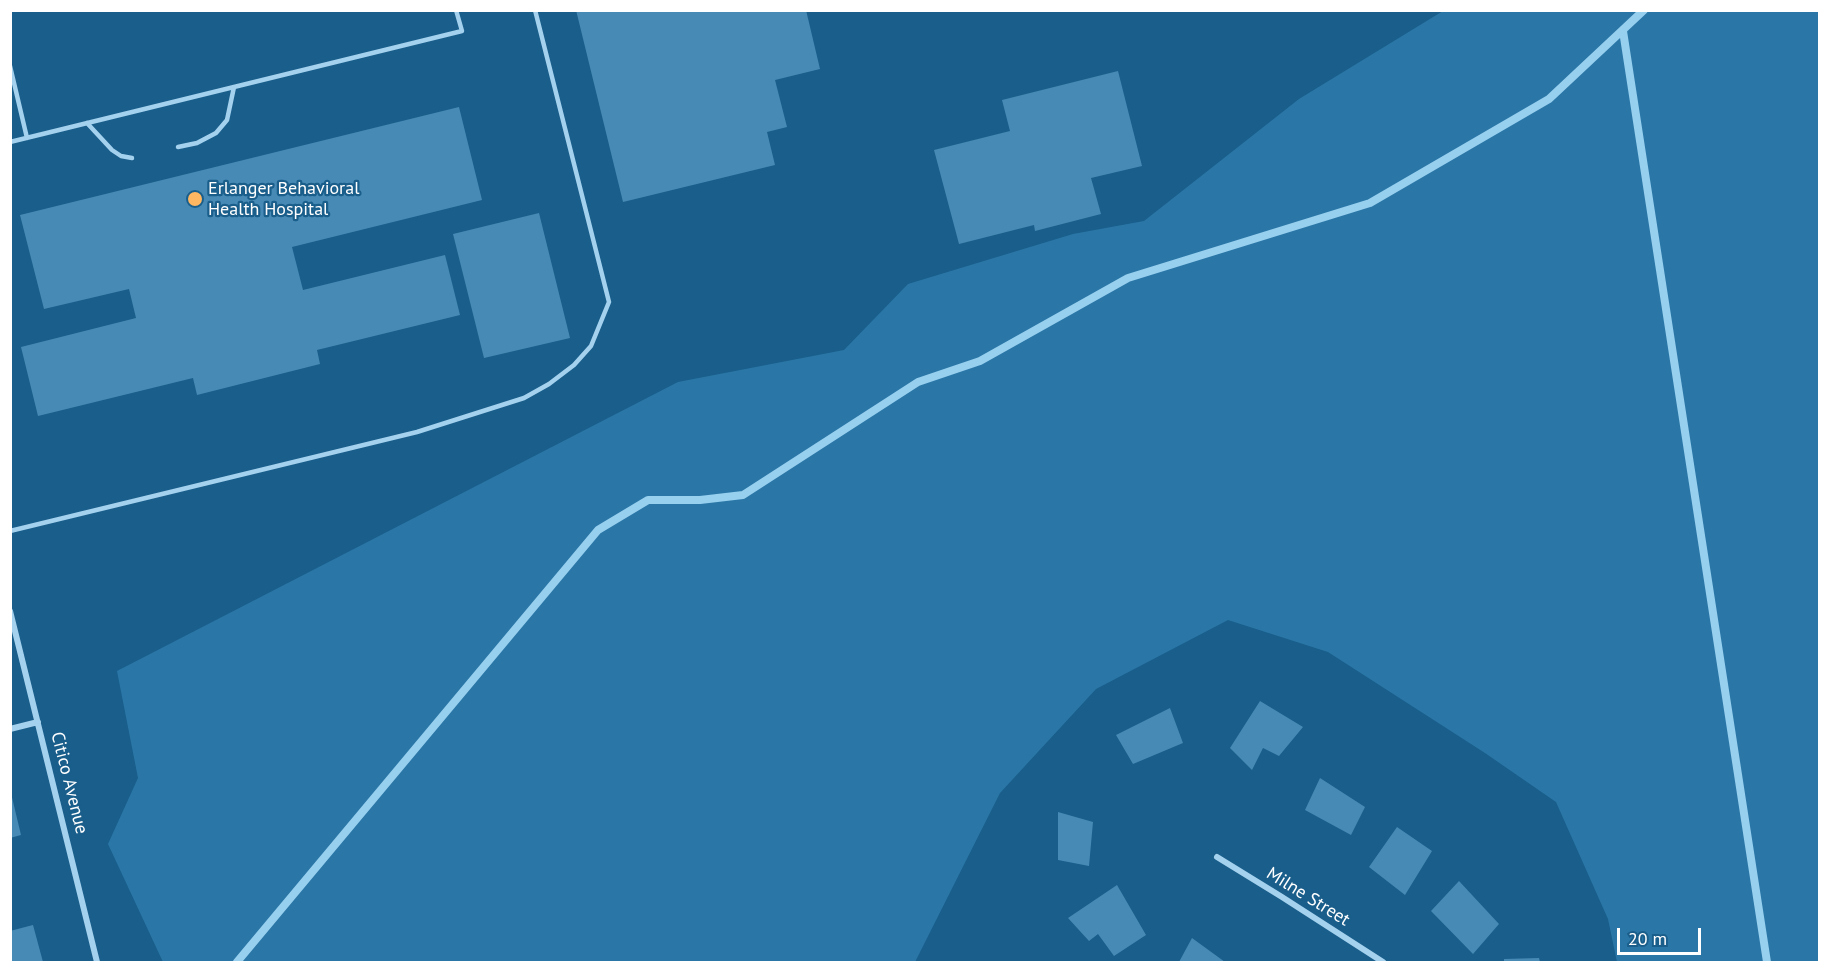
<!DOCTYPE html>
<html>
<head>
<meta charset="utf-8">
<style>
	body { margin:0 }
	#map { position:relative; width:1830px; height:973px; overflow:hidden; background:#1a5e8b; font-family:"PT Sans",sans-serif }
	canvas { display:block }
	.frame { position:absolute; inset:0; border:12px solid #fff; pointer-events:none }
	.scale { position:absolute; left:1617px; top:928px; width:84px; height:27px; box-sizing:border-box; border:3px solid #fff; border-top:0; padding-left:8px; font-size:18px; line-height:21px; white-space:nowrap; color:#fff; -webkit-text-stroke:4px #1a5e8b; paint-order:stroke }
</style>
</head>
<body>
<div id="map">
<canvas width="1830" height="973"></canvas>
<div class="frame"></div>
<div class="scale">20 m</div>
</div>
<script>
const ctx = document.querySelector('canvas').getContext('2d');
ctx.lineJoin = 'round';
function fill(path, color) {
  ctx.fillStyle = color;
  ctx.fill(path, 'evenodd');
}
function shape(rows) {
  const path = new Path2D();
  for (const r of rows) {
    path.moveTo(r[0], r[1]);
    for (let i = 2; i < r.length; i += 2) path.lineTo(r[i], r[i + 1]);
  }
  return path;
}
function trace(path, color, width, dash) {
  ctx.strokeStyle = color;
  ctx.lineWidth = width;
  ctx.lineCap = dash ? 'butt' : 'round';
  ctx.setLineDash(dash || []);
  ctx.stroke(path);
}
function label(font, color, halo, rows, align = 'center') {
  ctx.font = font + ' "PT Sans",sans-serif';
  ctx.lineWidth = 4.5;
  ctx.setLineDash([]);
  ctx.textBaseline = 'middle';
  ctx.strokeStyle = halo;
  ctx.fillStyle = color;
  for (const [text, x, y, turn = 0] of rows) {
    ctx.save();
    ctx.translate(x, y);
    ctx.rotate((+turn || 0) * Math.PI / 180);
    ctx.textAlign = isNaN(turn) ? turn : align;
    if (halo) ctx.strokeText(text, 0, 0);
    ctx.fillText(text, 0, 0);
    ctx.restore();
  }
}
const green = shape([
	[1443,11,1819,11,1819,962,1617,962,1608,919,1556,802,1485,753,1328,652,1228,620,1096,689,1000,793,915,962,163,962,108,844,138,778,117,671,678,382,844,350,908,284,1073,234,1144,221,1299,99]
]);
const stream = shape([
	[1623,31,1767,962],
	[237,962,598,530,648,500,700,500,743,495,918,382,980,361,1128,278,1370,203,1549,99,1644,10]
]);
const building = shape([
	[576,10,806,10,820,69,775,80,787,127,767,132,775,165,623,202],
	[1118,71,1142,166,1091,178,1101,214,1035,231,1034,225,959,244,934,150,1010,131,1002,100],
	[459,107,482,200,292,247,303,290,445,255,460,315,317,350,320,364,197,395,193,378,38,416,21,347,136,318,129,289,44,309,20,215],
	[539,213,570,338,484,358,453,234],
	[1260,701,1303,727,1279,756,1263,748,1252,770,1230,748],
	[1170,708,1183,743,1133,764,1116,735],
	[1320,778,1365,807,1351,835,1305,810],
	[10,789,21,835,10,838],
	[1058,812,1093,822,1089,866,1058,860],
	[1397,827,1432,851,1405,895,1369,867],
	[1459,881,1499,924,1473,954,1431,911],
	[1117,885,1146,935,1114,956,1098,934,1089,941,1068,918],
	[33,925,43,962,10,962,10,931],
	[1192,938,1225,962,1179,962],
	[1539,958,1540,962,1504,962,1504,959]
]);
const lane = shape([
	[10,66,27,138],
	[87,123,112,150,121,156,132,158],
	[10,142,462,31,456,10],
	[178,147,197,143,216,133,227,120,234,87],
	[10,531,417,432,524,398,549,384,574,365,591,346,609,302,535,10]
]);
const street = shape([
	[10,611,97,962],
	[10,729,38,722],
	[1217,857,1282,897,1383,962]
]);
const markers = [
	[195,199,8,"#ffb761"]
];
const poiNames = [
	["Erlanger Behavioral",208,189],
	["Health Hospital",208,210]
];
const streetNames = [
	["Citico Avenue",69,783,76],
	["Milne Street",1308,897,32]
];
fill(green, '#2a77a7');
trace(stream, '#97cfef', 8);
fill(building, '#478ab5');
trace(lane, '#a4d1ed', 4.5);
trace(street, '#a4d1ed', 6);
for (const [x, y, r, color] of markers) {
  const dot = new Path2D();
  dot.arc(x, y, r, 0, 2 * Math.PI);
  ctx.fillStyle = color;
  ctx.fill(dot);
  trace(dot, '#1a5e8b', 2);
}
label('18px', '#fff', '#1a5e8b', poiNames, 'left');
label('18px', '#fff', '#1a5e8b', streetNames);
</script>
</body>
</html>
